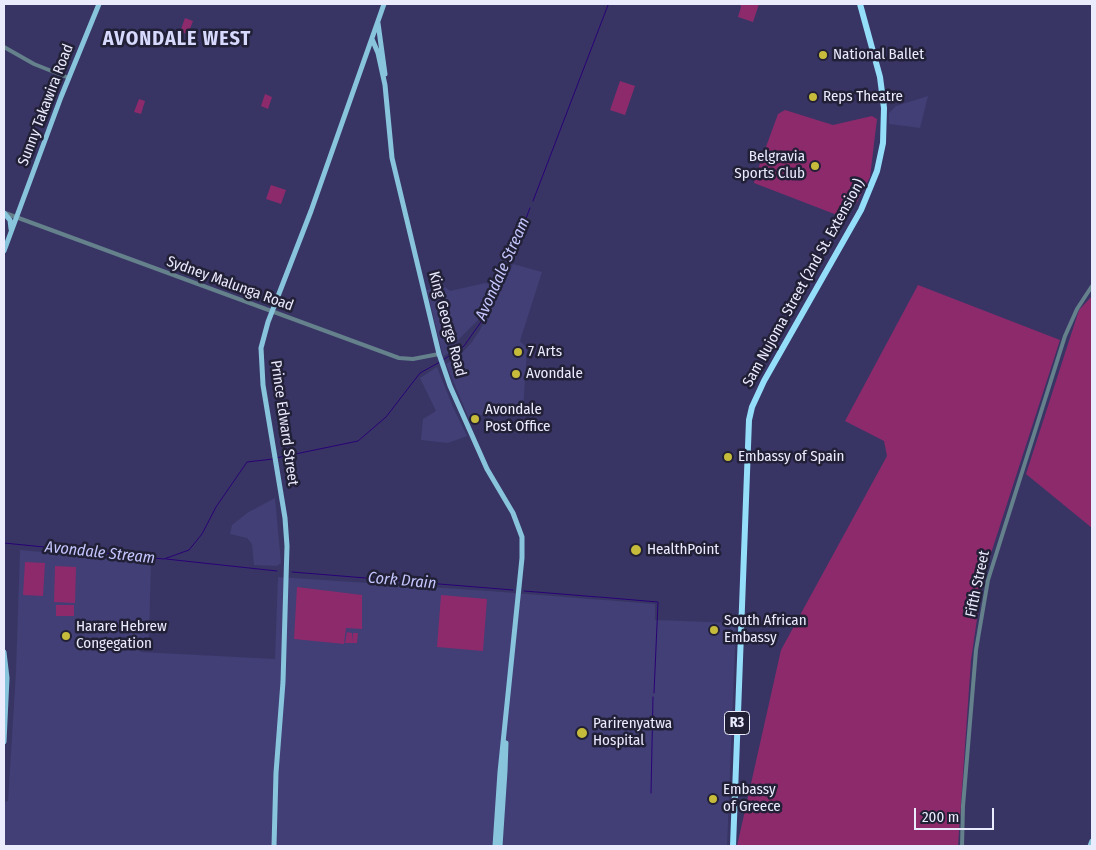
<!DOCTYPE html>
<html>
<head>
<meta charset="utf-8">
<style>
	body { margin:0 }
	#map { position:relative; width:1096px; height:850px; overflow:hidden; background:#383565; font-family:"Fira Sans Condensed",sans-serif }
	canvas { display:block }
	.frame { position:absolute; inset:0; border:5px solid #eaebfd; pointer-events:none }
	.scale { position:absolute; left:914px; top:808px; width:80px; height:22px; box-sizing:border-box; border:2px solid #eaebfd; border-top:0; padding-left:6px; font-size:15px; line-height:18px; white-space:nowrap; color:#eaebfd; -webkit-text-stroke:4px #212036; paint-order:stroke }
</style>
</head>
<body>
<div id="map">
<canvas width="1096" height="850"></canvas>
<div class="frame"></div>
<div class="scale">200 m</div>
</div>
<script>
const ctx = document.querySelector('canvas').getContext('2d');
ctx.lineJoin = 'round';
function fill(path, color) {
  ctx.fillStyle = color;
  ctx.fill(path, 'evenodd');
}
function shape(rows) {
  const path = new Path2D();
  for (const r of rows) {
    path.moveTo(r[0], r[1]);
    for (let i = 2; i < r.length; i += 2) path.lineTo(r[i], r[i + 1]);
  }
  return path;
}
function trace(path, color, width, dash) {
  ctx.strokeStyle = color;
  ctx.lineWidth = width;
  ctx.lineCap = dash ? 'butt' : 'round';
  ctx.setLineDash(dash || []);
  ctx.stroke(path);
}
function label(font, color, halo, rows, align = 'center') {
  ctx.font = font + ' "Fira Sans Condensed",sans-serif';
  ctx.lineWidth = 5;
  ctx.setLineDash([]);
  ctx.textBaseline = 'middle';
  ctx.strokeStyle = halo;
  ctx.fillStyle = color;
  for (const [text, x, y, turn = 0] of rows) {
    ctx.save();
    ctx.translate(x, y);
    ctx.rotate((+turn || 0) * Math.PI / 180);
    ctx.textAlign = isNaN(turn) ? turn : align;
    if (halo) ctx.strokeText(text, 0, 0);
    ctx.fillText(text, 0, 0);
    ctx.restore();
  }
}
const built = shape([
	[928,96,920,128,889,124,889,113,896,106],
	[513,264,542,272,520,341,527,348,523,411,516,416,478,415,469,419,446,364,461,354,472,342,480,330],
	[485,283,496,286,478,320,456,342,456,350,443,356,427,290,445,287,450,291],
	[437,367,453,407,467,436,448,443,421,440,423,419,436,411,420,378],
	[275,498,281,563,277,566,254,565,252,544,247,538,230,534,232,525,247,513],
	[20,550,151,562,149,640,140,652,275,659,278,577,489,591,655,604,655,620,736,623,727,846,4,846,4,802,8,801,16,672]
]);
const green = shape([
	[740,4,759,4,753,22,738,17,741,7],
	[185,18,193,21,188,34,180,32],
	[620,81,635,86,625,115,610,110],
	[265,94,272,97,268,109,261,106],
	[139,99,145,101,141,114,134,112],
	[785,110,833,125,872,116,877,119,870,177,856,204,842,202,837,215,754,183,755,177,778,114],
	[271,185,286,190,281,204,266,199],
	[918,285,1060,340,983,578,971,660,958,846,737,846,781,650,887,456,884,441,845,421],
	[1092,296,1092,528,1026,474,1079,310],
	[25,562,45,563,43,596,23,595],
	[55,566,76,567,75,603,54,602],
	[297,587,362,595,362,629,346,628,344,644,294,639],
	[441,595,487,599,483,651,437,647],
	[56,605,74,605,74,616,56,616],
	[347,632,352,633,352,642,353,633,358,633,357,643,345,643]
]);
const stream = shape([
	[533,201,608,5,610,4],
	[443,360,464,346,488,312,506,271,530,208],
	[276,458,358,441,386,417,420,373,440,362],
	[4,543,164,559,189,550,202,534,216,507,247,462,273,459],
	[166,559,277,571],
	[292,572,513,590],
	[524,591,598,597],
	[599,597,658,602,654,693],
	[651,793,653,697]
]);
const minor = shape([
	[4,47,34,64,69,78],
	[5,213,399,358,413,359,439,354],
	[962,846,963,806,976,650,988,580,1065,336,1077,309,1092,286]
]);
const major = shape([
	[378,23,385,74],
	[372,39,378,53,385,85,392,158,439,354,450,386,487,469,513,513,522,537,522,558,500,772,495,846],
	[4,213,10,220,11,229],
	[4,251,61,97,99,4],
	[4,652,7,678,4,742],
	[274,846,276,773,283,682,287,546,285,518,263,385,261,348,268,322,311,211,384,4],
	[500,846,505,771,506,743],
	[1090,846,1092,841]
]);
const highway = shape([
	[733,846,749,420,752,407,764,381,861,210,877,171,883,143,884,108,880,77,860,4]
]);
const markers = [
	[823,55,5,"#c7bb3b"],
	[813,97,5,"#c7bb3b"],
	[815,166,5,"#c7bb3b"],
	[518,352,5,"#c7bb3b"],
	[516,374,5,"#c7bb3b"],
	[475,419,5,"#c7bb3b"],
	[728,457,5,"#c7bb3b"],
	[636,550,6,"#c7bb3b"],
	[714,630,5,"#c7bb3b"],
	[66,636,5,"#c7bb3b"],
	[582,733,6,"#c7bb3b"],
	[713,799,5,"#c7bb3b"]
];
const shields = [
	[737,723,25]
];
const shieldNames = [
	["R3",737,723]
];
const poiNames = [
	["National Ballet",833,55],
	["Reps Theatre",823,97],
	["Belgravia",805,157,"right"],
	["Sports Club",805,174,"right"],
	["7 Arts",528,352],
	["Avondale",526,374],
	["Avondale",485,410],
	["Post Office",485,427],
	["Embassy of Spain",738,457],
	["HealthPoint",647,550],
	["South African",724,621],
	["Embassy",724,638],
	["Harare Hebrew",76,627],
	["Congegation",76,644],
	["Parirenyatwa",593,724],
	["Hospital",593,741],
	["Embassy",723,790],
	["of Greece",723,807]
];
const streetNames = [
	["Sunny Takawira Road",46,105,-69],
	["Sam Nujoma Street (2nd St. Extension)",804,283,-61],
	["Sydney Malunga Road",230,284,20],
	["King George Road",447,324,75],
	["Prince Edward Street",284,423,82],
	["Fifth Street",978,584,-78]
];
const waterNames = [
	["Avondale Stream",503,269,-66],
	["Avondale Stream",100,553,6],
	["Cork Drain",402,581,5]
];
const districtNames = [
	["AVONDALE WEST",177,39]
];
fill(built, '#413f75');
fill(green, '#8d2a6c');
trace(stream, '#290275', 1);
trace(minor, '#64818c', 4);
trace(major, '#88c4db', 5);
trace(highway, '#95defa', 6);
for (const [x, y, r, color] of markers) {
  const dot = new Path2D();
  dot.arc(x, y, r, 0, 2 * Math.PI);
  ctx.fillStyle = color;
  ctx.fill(dot);
  trace(dot, '#212036', 2);
}
for (const [x, y, w] of shields) {
  const box = new Path2D();
  box.roundRect(x - w / 2, y - 11.5, w, 23, 4);
  ctx.fillStyle = '#212036';
  ctx.fill(box);
  trace(box, '#eaebfd', 1);
}
label('bold 14px', '#eaebfd', null, shieldNames);
label('15px', '#eaebfd', '#212036', poiNames, 'left');
label('15px', '#eaebfd', '#212036', streetNames);
label('italic 16px', '#c5c6fe', '#212036', waterNames);
ctx.letterSpacing = '1px';
label('bold 20px', '#d7d9fd', '#212036', districtNames);
ctx.letterSpacing = '0px';
</script>
</body>
</html>
